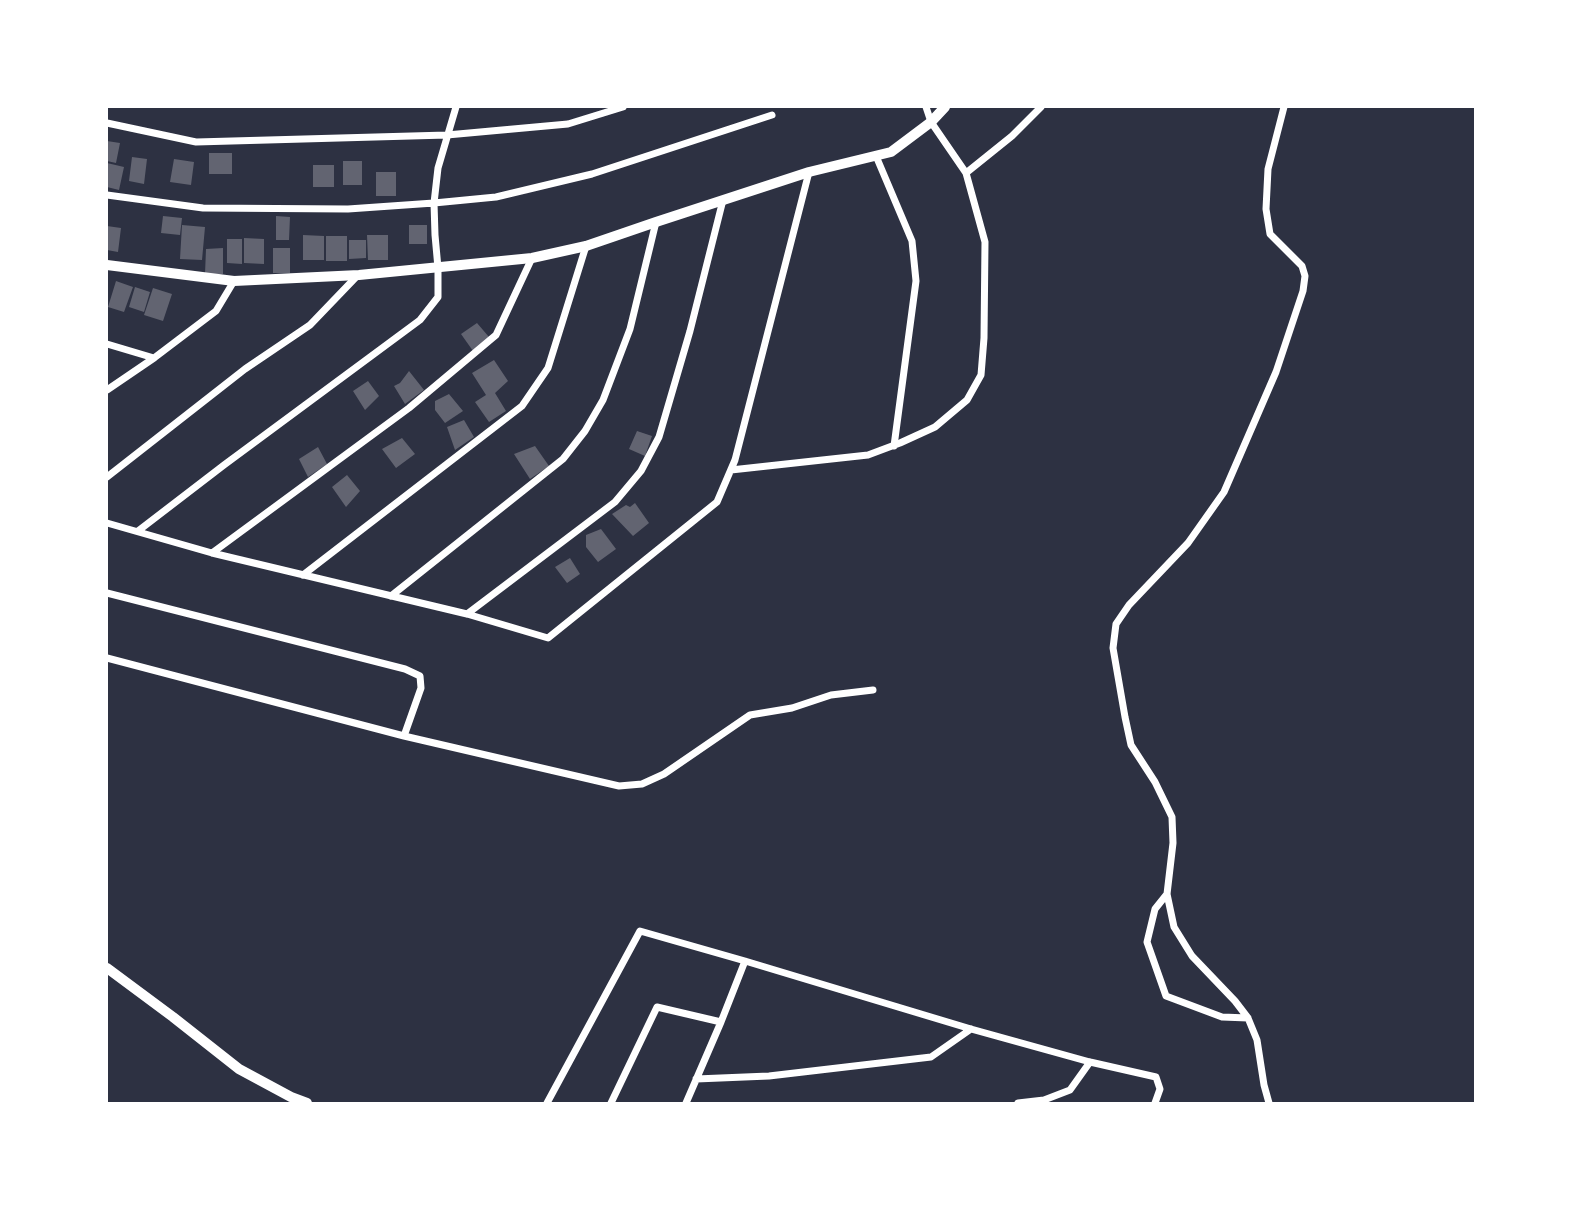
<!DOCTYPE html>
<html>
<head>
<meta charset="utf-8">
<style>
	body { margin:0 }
	#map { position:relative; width:1582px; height:1210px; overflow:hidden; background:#2d3142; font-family:"Nunito Sans",sans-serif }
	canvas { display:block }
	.frame { position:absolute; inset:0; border:108px solid #fff; pointer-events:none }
</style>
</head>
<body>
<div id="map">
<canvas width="1582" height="1210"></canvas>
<div class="frame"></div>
</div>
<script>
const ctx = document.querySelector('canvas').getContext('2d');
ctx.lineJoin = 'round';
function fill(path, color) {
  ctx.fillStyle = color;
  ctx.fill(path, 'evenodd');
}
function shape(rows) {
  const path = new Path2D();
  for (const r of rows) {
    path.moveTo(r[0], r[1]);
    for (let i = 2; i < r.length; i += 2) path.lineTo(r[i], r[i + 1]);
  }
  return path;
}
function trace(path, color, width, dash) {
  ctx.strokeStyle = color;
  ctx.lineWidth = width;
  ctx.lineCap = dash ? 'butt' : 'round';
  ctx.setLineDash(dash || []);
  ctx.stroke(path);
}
const building = shape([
	[107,141,120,143,116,163,107,161],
	[209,153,232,153,232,174,209,174],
	[132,157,147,159,144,184,129,181],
	[174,159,194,162,191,185,170,182],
	[343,161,362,161,362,185,343,185],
	[107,163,124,167,119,190,107,187],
	[313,165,334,165,334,187,313,187],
	[376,172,396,172,396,196,376,196],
	[163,216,182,218,180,235,161,233],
	[276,216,290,217,289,240,276,240],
	[182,225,205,227,202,260,180,259],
	[409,225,427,225,427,244,409,244],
	[107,226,121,228,118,252,107,250],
	[303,235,324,236,324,260,303,260],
	[367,235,388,235,388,260,368,260],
	[326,236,347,236,347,261,326,261],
	[244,238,264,239,264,264,244,263],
	[227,239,242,239,242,264,227,263],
	[349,240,366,240,366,258,349,259],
	[223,248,223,274,205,274,206,249],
	[273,248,290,248,290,273,273,273],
	[116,281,133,287,124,312,108,307],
	[135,287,150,292,144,312,129,307],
	[153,288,172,294,163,321,144,315],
	[477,323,489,337,473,351,461,334],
	[494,360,508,381,495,393,506,411,489,422,475,402,486,395,472,373],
	[409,371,424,390,405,404,394,386,400,383],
	[368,381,379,396,365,410,353,391],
	[449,394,463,411,445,423,435,410,435,401],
	[464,420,474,437,455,450,447,427],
	[637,431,652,436,645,456,629,449],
	[402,438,415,454,396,468,382,449],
	[535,446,549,466,530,479,514,454],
	[318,447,327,464,308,477,299,459],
	[347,475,360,491,346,507,332,487],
	[635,503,649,523,633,536,612,514,626,505,630,507],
	[601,529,616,549,598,562,586,547,586,535],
	[570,558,580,574,567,583,555,567]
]);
const minor = shape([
	[107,123,196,142,447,135,568,124,623,107],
	[876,156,912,241,916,281,894,446],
	[966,173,1012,136,1041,107],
	[107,195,203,208,348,209,434,203,496,197,592,174,772,115],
	[107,344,154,358],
	[107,390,154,358,216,311,234,281],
	[731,470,868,455,900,443,935,427,967,400,981,375,984,338,985,242,966,173,931,122,926,107],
	[107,477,245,369,310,325,358,275],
	[107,523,212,553,467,614,548,638,717,502,735,460,809,172],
	[138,531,224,465,420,320,438,297,438,268,435,235,434,203,438,168,456,107],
	[212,553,409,408,496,335,532,258],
	[303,575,522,406,548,368,586,246],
	[107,593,405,669,420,676,421,688,404,736],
	[391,596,563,459,585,431,603,400,630,329,656,222],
	[467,614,615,502,641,471,659,437,690,331,723,200],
	[107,658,404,736,619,786,642,784,664,774,750,715,792,708,831,695,873,690],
	[1167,894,1155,909,1147,942,1166,996,1222,1017,1248,1018],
	[696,1079,769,1076,931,1057,971,1029],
	[547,1103,640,931,745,961,971,1029,1090,1062,1156,1077,1160,1089,1155,1103],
	[611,1103,657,1007,721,1022],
	[686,1103,721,1022,745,961],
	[1018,1103,1044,1100,1070,1090,1090,1062],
	[1269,1103,1264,1085,1257,1040,1248,1018,1235,1001,1192,956,1174,927,1167,894,1173,843,1172,817,1155,782,1131,745,1125,717,1113,648,1116,624,1129,605,1188,543,1224,492,1276,372,1303,291,1305,276,1302,266,1270,234,1266,209,1268,169,1284,107]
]);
const tertiary = shape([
	[107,265,234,281,359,275,532,258,586,246,656,222,809,172,891,152,931,122,945,107],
	[107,968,173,1017,239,1069,291,1097,307,1103]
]);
fill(building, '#626471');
trace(minor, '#fff', 7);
trace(tertiary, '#fff', 10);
</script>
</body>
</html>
